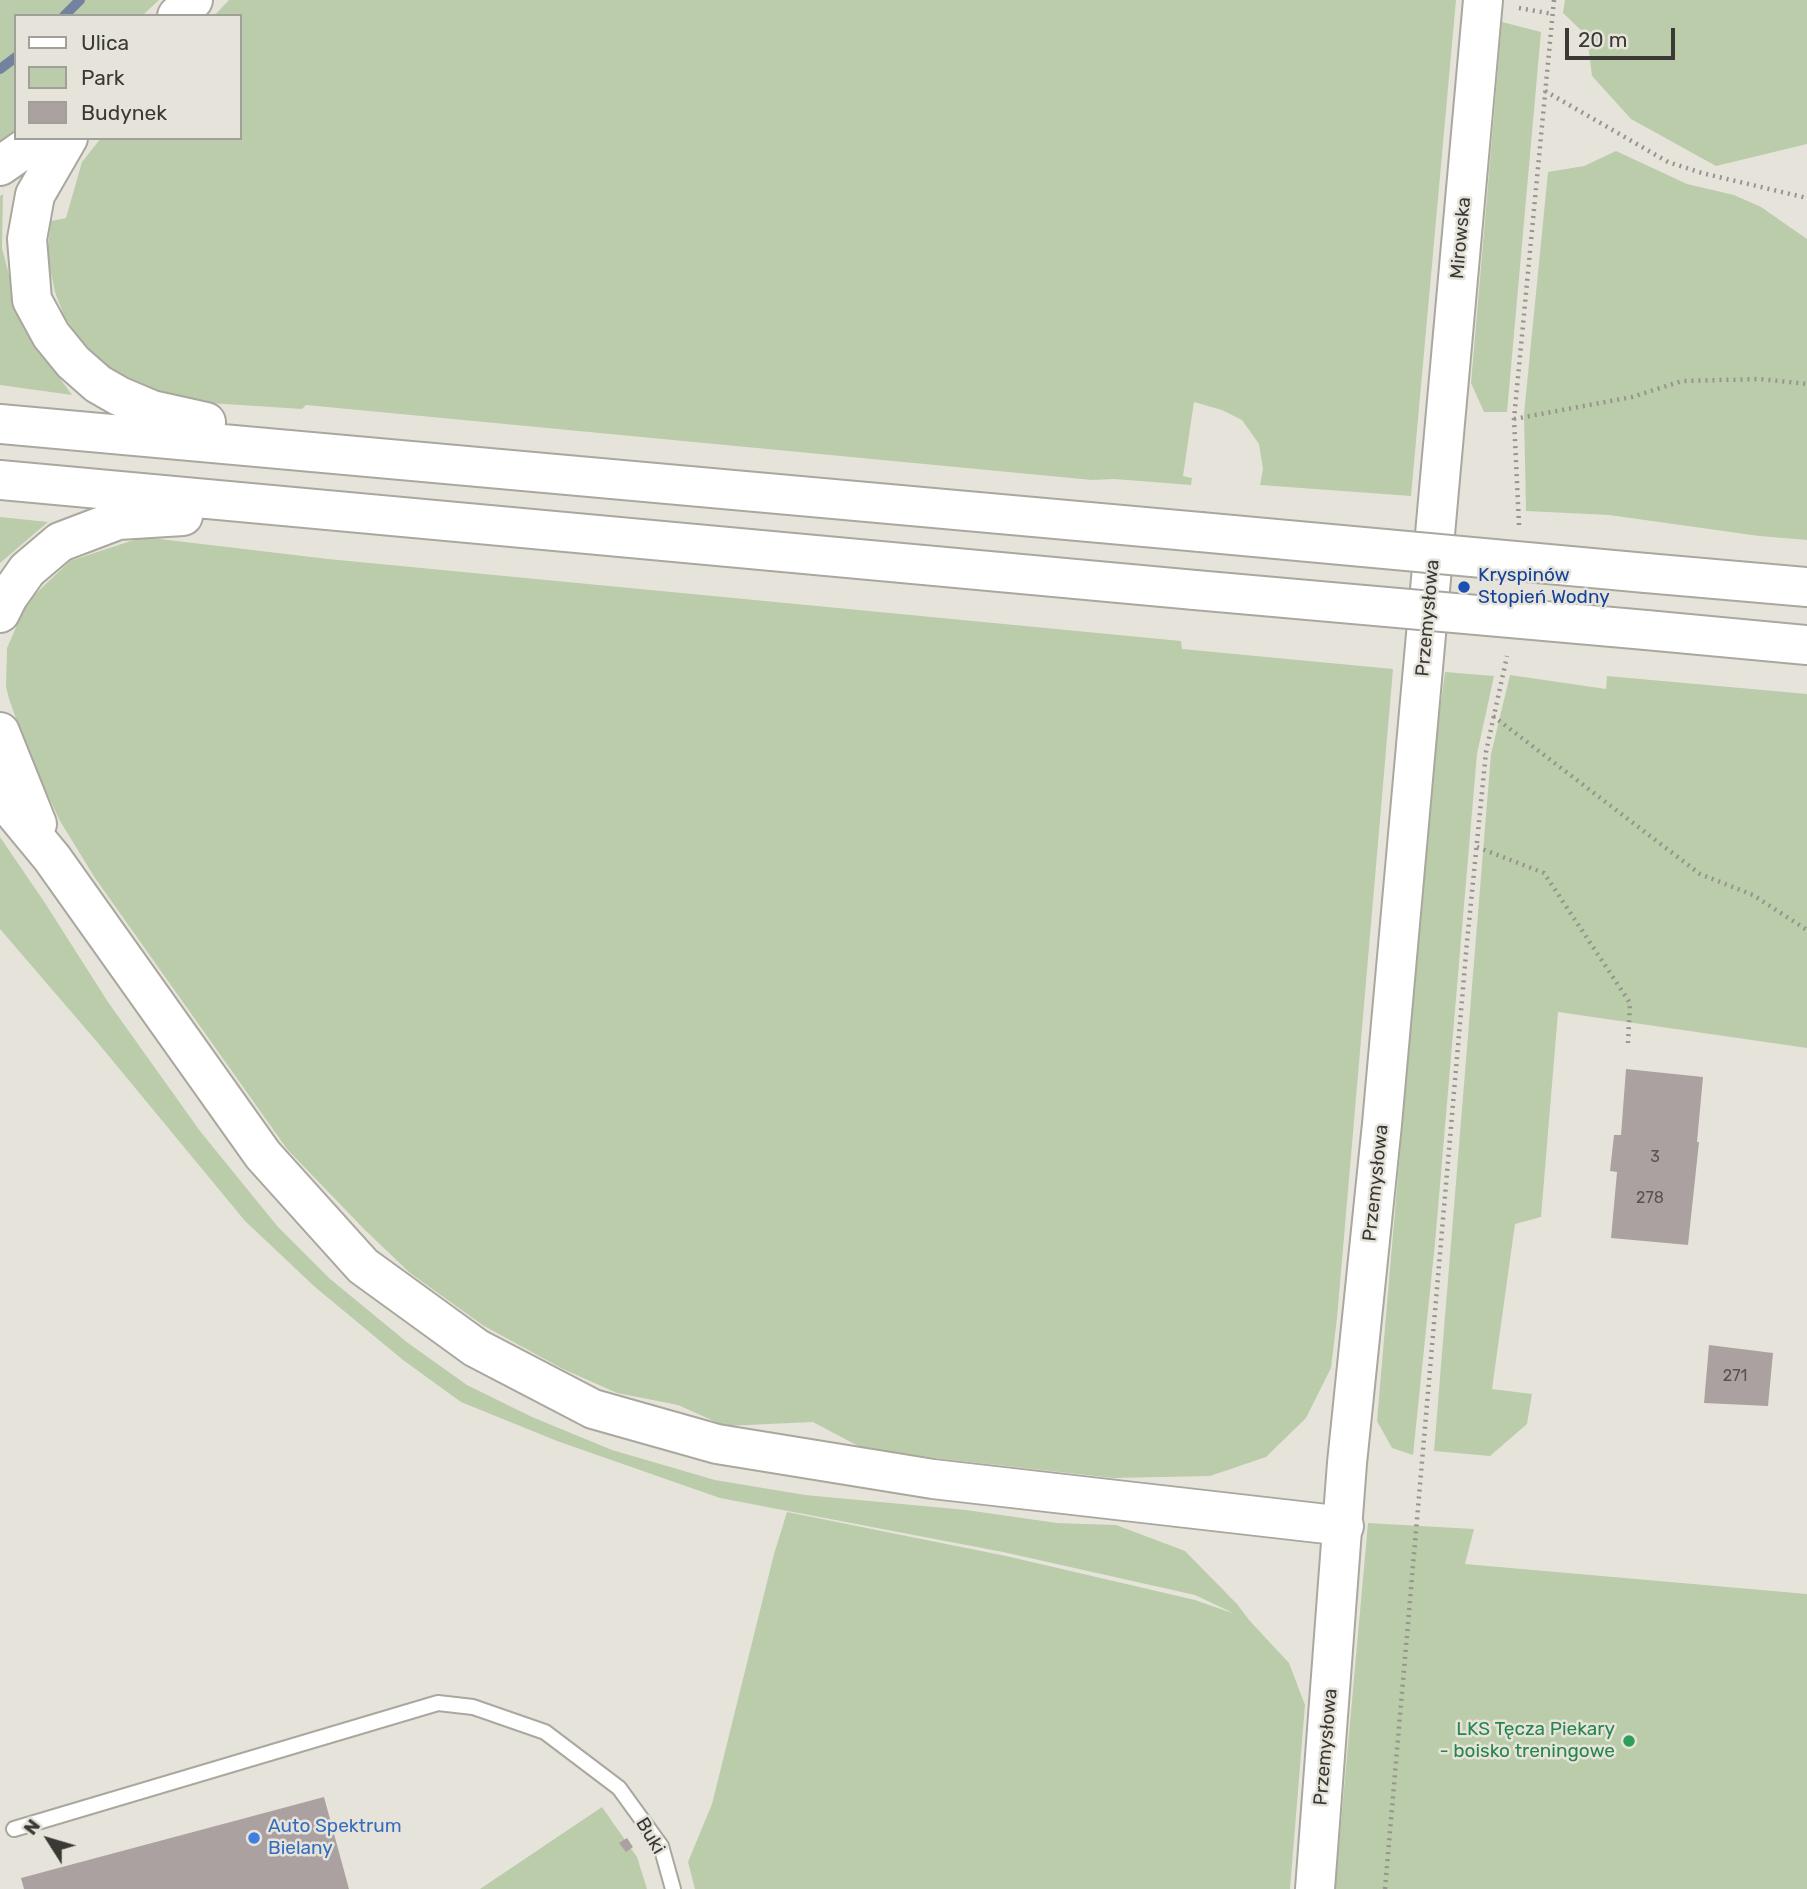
<!DOCTYPE html>
<html>
<head>
<meta charset="utf-8">
<style>
	body { margin:0 }
	#map { position:relative; width:1807px; height:1889px; overflow:hidden; background:#e6e4da; font-family:Rubik,sans-serif }
	canvas { display:block }
	.legend { position:absolute; left:14px; top:14px; width:228px; height:126px; box-sizing:border-box; background:#e6e4da; border:2px solid #a1a098; margin:0; padding:9px 12px; list-style:none; font-size:21px; color:#3a3935 }
	.legend li { display:flex; align-items:center; gap:14px; height:35px }
	.legend b { width:35px; border:2px solid #a1a098 }
	.north { position:absolute; left:14px; top:1805px; width:70px; height:70px; -webkit-text-stroke:5px #e6e4da; paint-order:stroke; rotate:307deg; font-size:19px; font-weight:700; line-height:28px; text-align:center; color:#3a3935 }
	.north::after { content:''; display:block; margin:auto; width:24px; height:32px; background:#3a3935; clip-path:polygon(50% 0,100% 100%,50% 72%,0 100%) }
	.scale { position:absolute; left:1565px; top:28px; width:110px; height:32px; box-sizing:border-box; border:4px solid #3a3935; border-top:0; padding-left:9px; font-size:21px; line-height:24px; white-space:nowrap; color:#3a3935; -webkit-text-stroke:5px #e6e4da; paint-order:stroke }
</style>
</head>
<body>
<div id="map">
<canvas width="1807" height="1889"></canvas>
<ul class="legend">
<li><b style="height:9px;background:#fff"></b>Ulica</li>
<li><b style="height:19px;background:#bca"></b>Park</li>
<li><b style="height:19px;background:#aca1a1"></b>Budynek</li>
</ul>
<div class="north">N</div>
<div class="scale">20 m</div>
</div>
<script>
const ctx = document.querySelector('canvas').getContext('2d');
ctx.lineJoin = 'round';
function fill(path, color) {
  ctx.fillStyle = color;
  ctx.fill(path, 'evenodd');
}
function shape(rows) {
  const path = new Path2D();
  for (const r of rows) {
    path.moveTo(r[0], r[1]);
    for (let i = 2; i < r.length; i += 2) path.lineTo(r[i], r[i + 1]);
  }
  return path;
}
function trace(path, color, width, dash) {
  ctx.strokeStyle = color;
  ctx.lineWidth = width;
  ctx.lineCap = dash ? 'butt' : 'round';
  ctx.setLineDash(dash || []);
  ctx.stroke(path);
}
function label(font, color, halo, rows, align = 'center') {
  ctx.font = font + ' Rubik,sans-serif';
  ctx.lineWidth = 5;
  ctx.setLineDash([]);
  ctx.textBaseline = 'middle';
  ctx.strokeStyle = halo;
  ctx.fillStyle = color;
  for (const [text, x, y, turn = 0] of rows) {
    ctx.save();
    ctx.translate(x, y);
    ctx.rotate((+turn || 0) * Math.PI / 180);
    ctx.textAlign = isNaN(turn) ? turn : align;
    if (halo) ctx.strokeText(text, 0, 0);
    ctx.fillText(text, 0, 0);
    ctx.restore();
  }
}
const green = shape([
	[0,0,159,0,142,16,16,16,16,129,0,143],
	[229,0,1456,0,1411,496,1260,485,1263,469,1259,444,1242,420,1222,410,1194,402,1183,476,1192,478,1191,485,1114,479,1092,480,306,405,302,409,178,401,126,382,119,374,91,357,64,316,55,292,47,254,51,221,66,218,82,162,101,138,240,138,240,16,214,16],
	[1565,0,1807,0,1807,144,1716,166,1631,119,1592,76,1587,36,1563,13],
	[1502,22,1541,32,1507,412,1484,412,1471,383],
	[1616,151,1687,184,1734,195,1761,207,1807,239,1807,540,1759,536,1609,515,1526,511,1524,414,1548,172,1584,166],
	[3,194,2,248,17,306,30,337,72,395,0,385,0,196],
	[0,517,48,522,0,563],
	[143,537,328,559,1181,641,1182,649,1393,669,1337,1318,1331,1368,1306,1418,1266,1457,1210,1476,1113,1478,943,1459,862,1448,813,1422,725,1426,678,1405,617,1393,563,1369,484,1326,410,1273,364,1229,287,1149,95,878,60,821,30,757,9,699,6,686,7,648,27,602,70,561],
	[1445,672,1494,676,1477,754,1435,1243,1413,1455,1392,1448,1377,1421,1434,755],
	[1510,675,1606,689,1607,676,1807,694,1807,1048,1558,1012,1541,1217,1515,1224,1492,1389,1532,1394,1527,1424,1490,1456,1434,1451,1491,754],
	[0,837,45,903,108,1002,200,1131,278,1227,329,1278,408,1343,467,1385,532,1417,612,1450,715,1480,805,1495,966,1510,1057,1523,1116,1525,1185,1551,1237,1604,1249,1620,1289,1663,1305,1705,1290,1889,695,1889,688,1862,712,1804,774,1554,787,1512,1006,1556,1195,1600,1235,1614,1195,1595,1003,1552,720,1498,557,1441,461,1402,403,1360,315,1287,245,1221,98,1043,0,929],
	[1368,1523,1474,1529,1465,1564,1807,1594,1807,1889,1335,1889],
	[602,1807,637,1857,647,1889,480,1889]
]);
const stream = shape([
	[64,16,80,0],
	[0,69,16,57]
]);
const building = shape([
	[1626,1069,1703,1077,1697,1142,1699,1142,1688,1245,1611,1238,1617,1172,1610,1171,1614,1135,1621,1135],
	[1709,1345,1773,1353,1768,1406,1704,1403],
	[324,1797,349,1889,24,1889,21,1878],
	[627,1838,633,1847,626,1852,619,1843]
]);
const path = shape([
	[1519,8,1553,14],
	[1545,91,1668,162,1702,173,1807,198],
	[1514,419,1632,397,1682,381,1760,379,1807,384],
	[1519,525,1514,419,1554,0],
	[1493,716,1700,874,1753,895,1807,930],
	[1477,847,1544,873,1630,1003,1628,1043],
	[1385,1889,1467,942,1486,752,1507,656]
]);
const lane = shape([
	[14,1829,438,1703,473,1707,545,1732,619,1788,661,1846,673,1889]
]);
const secondary = shape([
	[1315,1889,1347,1463,1382,1124,1483,0]
]);
const highway = shape([
	[177,16,193,0],
	[68,138,35,195,27,239,32,300,51,335,73,362,98,384,119,396,152,410,206,422],
	[0,166,40,138],
	[0,424,1200,532],
	[0,480,1195,590],
	[1646,573,1807,587],
	[0,613,8,597,27,570,60,542,118,520,183,516],
	[1646,630,1807,645],
	[0,732,37,824],
	[0,795,52,858,263,1155,363,1266,476,1348,593,1409,717,1444,933,1479,1344,1526]
]);
const highwayBridge = shape([
	[1200,532,1646,573],
	[1195,590,1646,630]
]);
const markers = [
	[1464,587,7,"#1a4fb4"],
	[1629,1741,7,"#2e9e5b"],
	[254,1838,7,"#3f7fe0"]
];
const numberNames = [
	["3",1655,1157],
	["278",1650,1198],
	["271",1735,1376]
];
const streetNames = [
	["Mirowska",1461,238,-85],
	["Przemysłowa",1428,618,-85],
	["Przemysłowa",1376,1183,-84],
	["Przemysłowa",1326,1747,-85],
	["Buki",650,1836,59]
];
const transitNames = [
	["Kryspinów",1478,576],
	["Stopień Wodny",1478,598]
];
const leisureNames = [
	["LKS Tęcza Piekary",1615,1730],
	["- boisko treningowe",1615,1752]
];
const shopNames = [
	["Auto Spektrum",268,1827],
	["Bielany",268,1849]
];
fill(green, '#bca');
trace(stream, '#73829f', 10);
fill(building, '#aca1a1');
trace(lane, '#a9a79e', 18);
trace(secondary, '#a9a79e', 42);
trace(highway, '#a9a79e', 42);
trace(path, '#96948d', 4.5, [2, 5]);
trace(lane, '#fff', 14);
trace(secondary, '#fff', 38);
trace(highway, '#fff', 38);
trace(highwayBridge, '#a9a79e', 42, []);
trace(highwayBridge, '#fff', 38);
for (const [x, y, r, color] of markers) {
  const dot = new Path2D();
  dot.arc(x, y, r, 0, 2 * Math.PI);
  ctx.fillStyle = color;
  ctx.fill(dot);
  trace(dot, '#e6e4da', 2.5);
}
label('16px', '#565350', null, numberNames);
label('19px', '#3a3935', '#e6e4da', streetNames);
label('19px', '#164399', '#e6e4da', transitNames, 'left');
label('19px', '#27864d', '#e6e4da', leisureNames, 'right');
label('19px', '#366cbe', '#e6e4da', shopNames, 'left');
</script>
</body>
</html>
